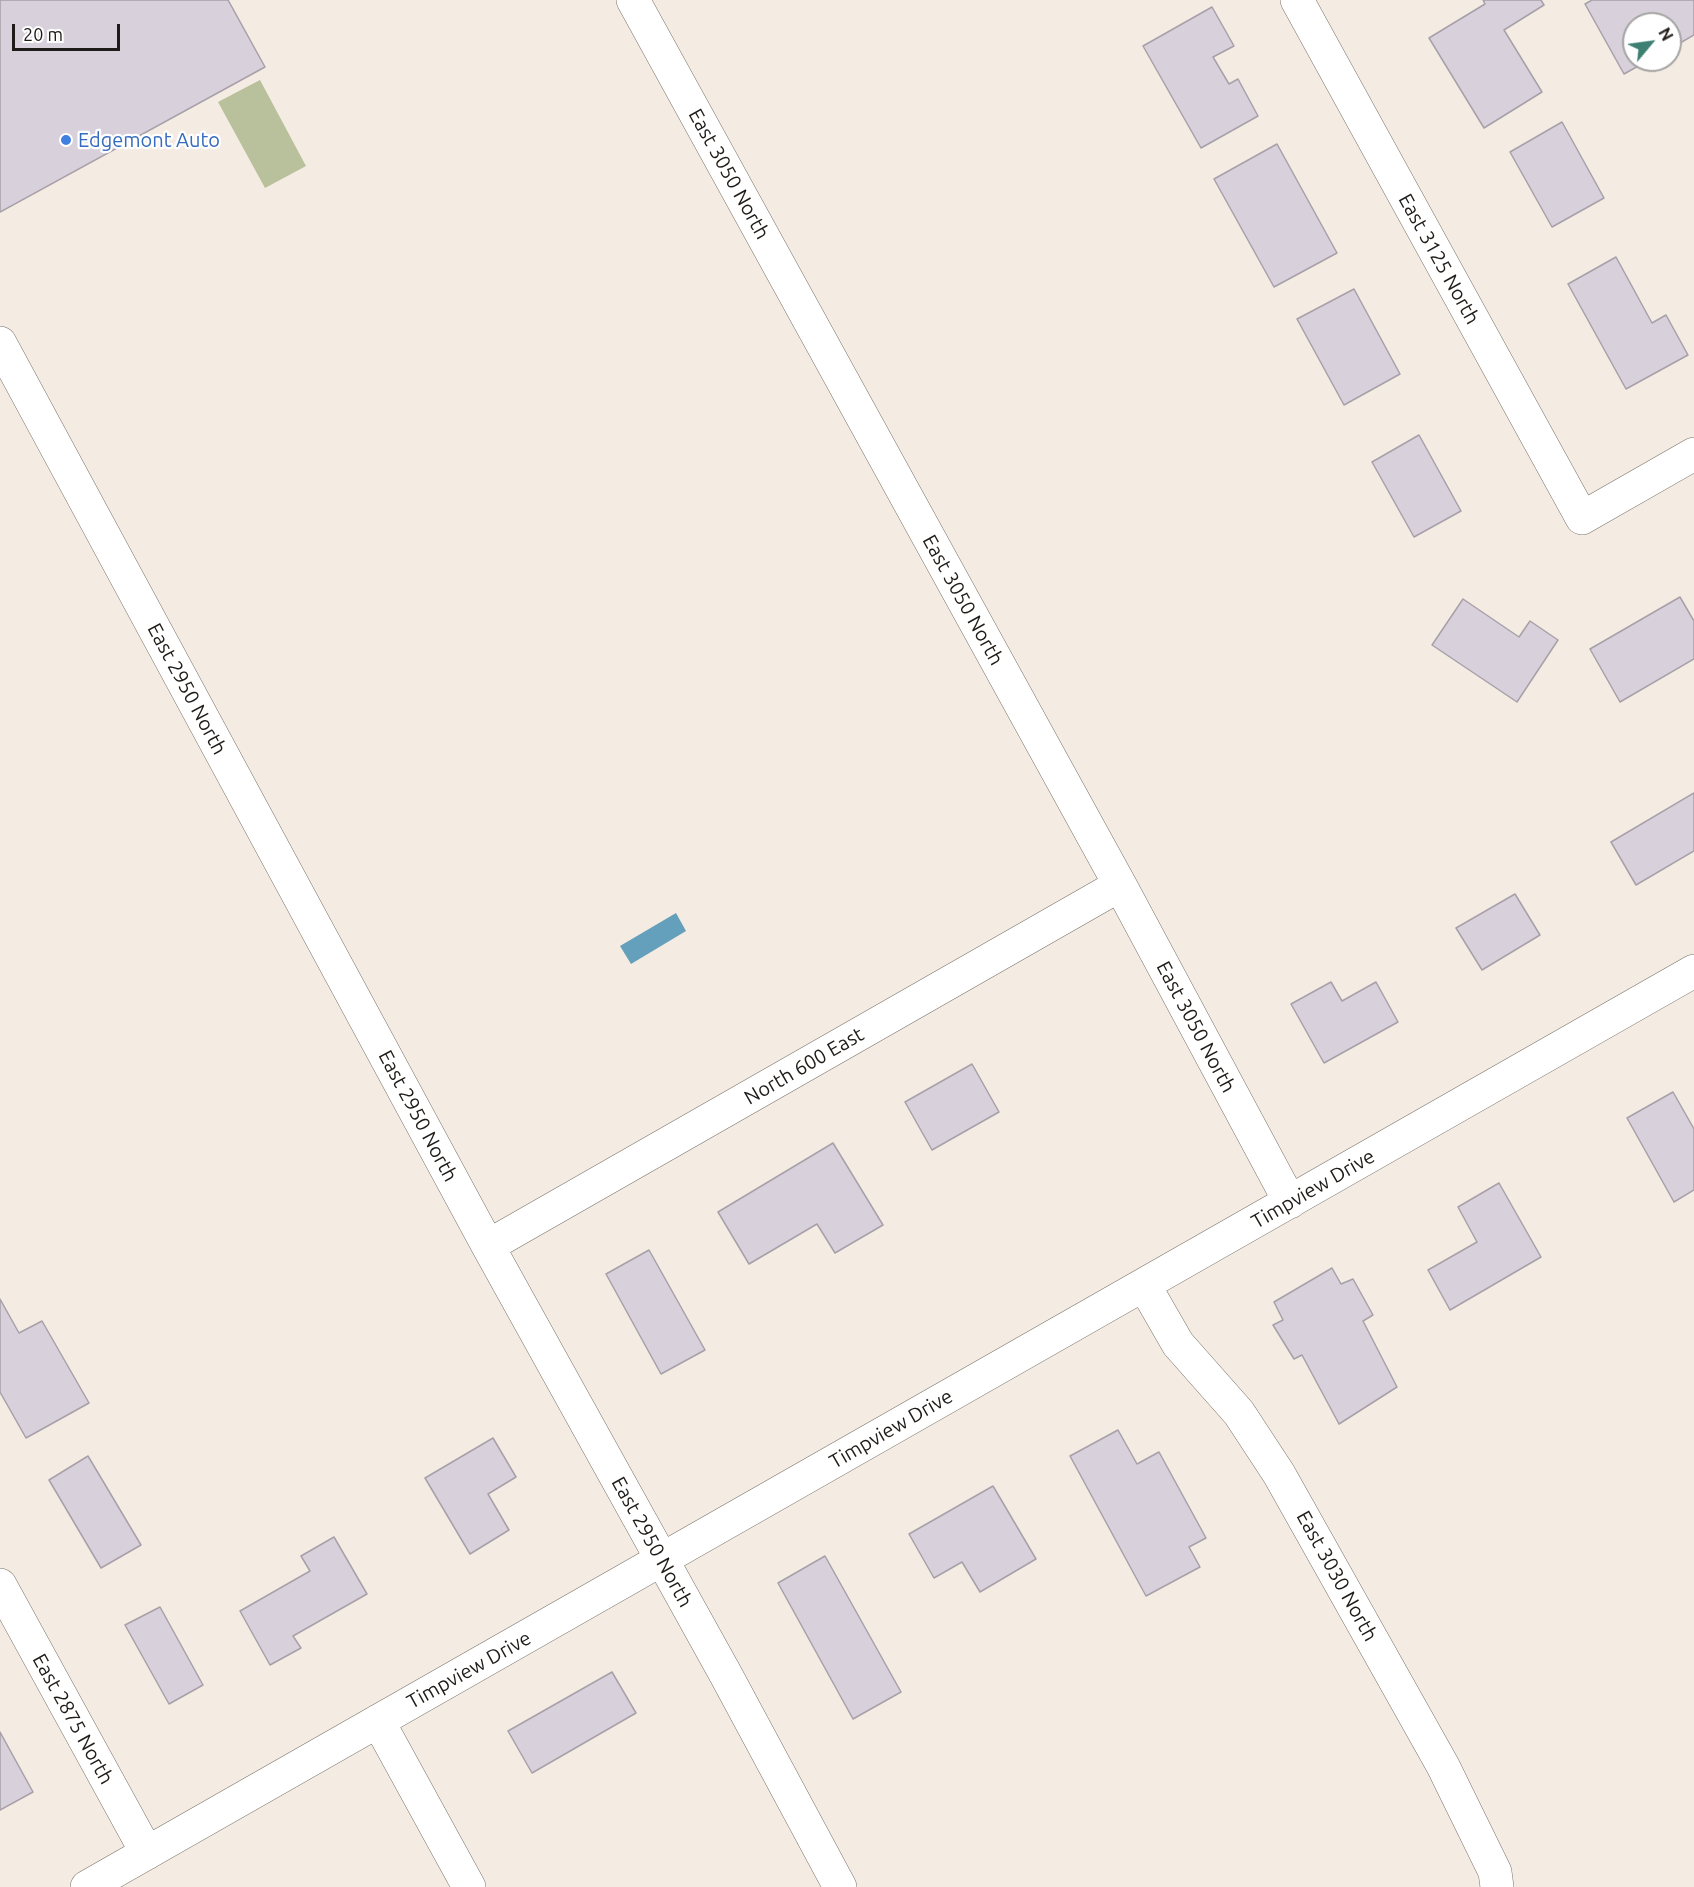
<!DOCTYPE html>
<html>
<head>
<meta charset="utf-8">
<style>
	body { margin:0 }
	#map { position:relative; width:1694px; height:1887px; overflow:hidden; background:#f4ece2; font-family:Ubuntu,sans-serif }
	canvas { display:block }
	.north { position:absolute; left:1622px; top:12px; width:60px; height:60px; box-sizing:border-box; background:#fff; border:2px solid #a5a4a3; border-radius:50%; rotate:61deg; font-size:16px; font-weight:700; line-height:24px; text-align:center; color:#1e1b18 }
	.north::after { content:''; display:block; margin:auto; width:21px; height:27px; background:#3d8072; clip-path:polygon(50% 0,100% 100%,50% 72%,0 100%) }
	.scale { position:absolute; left:12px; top:24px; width:108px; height:27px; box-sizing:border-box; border:3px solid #1e1b18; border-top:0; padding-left:8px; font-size:18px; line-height:21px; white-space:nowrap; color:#1e1b18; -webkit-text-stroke:4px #fff; paint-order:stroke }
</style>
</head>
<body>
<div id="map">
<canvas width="1694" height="1887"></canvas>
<div class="north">N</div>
<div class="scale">20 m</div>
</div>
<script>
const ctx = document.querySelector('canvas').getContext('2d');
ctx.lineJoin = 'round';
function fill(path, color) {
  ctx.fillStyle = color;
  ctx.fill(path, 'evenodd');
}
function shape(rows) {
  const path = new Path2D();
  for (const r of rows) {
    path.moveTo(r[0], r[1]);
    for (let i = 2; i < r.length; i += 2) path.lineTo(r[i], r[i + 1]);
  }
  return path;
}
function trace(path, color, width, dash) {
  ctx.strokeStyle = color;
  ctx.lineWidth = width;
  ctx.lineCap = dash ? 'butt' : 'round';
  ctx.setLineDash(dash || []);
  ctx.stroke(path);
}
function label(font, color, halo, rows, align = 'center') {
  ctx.font = font + ' Ubuntu,sans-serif';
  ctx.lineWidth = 4.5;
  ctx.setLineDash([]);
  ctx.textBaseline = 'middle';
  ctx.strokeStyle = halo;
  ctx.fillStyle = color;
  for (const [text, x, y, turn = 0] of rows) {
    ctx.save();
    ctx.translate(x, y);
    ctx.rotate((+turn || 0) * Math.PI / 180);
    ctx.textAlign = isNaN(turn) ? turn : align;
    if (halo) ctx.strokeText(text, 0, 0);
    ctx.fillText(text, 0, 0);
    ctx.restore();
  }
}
const green = shape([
	[260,80,306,166,265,188,218,102]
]);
const water = shape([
	[676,913,686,931,631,964,620,946]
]);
const building = shape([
	[0,0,228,0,265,67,0,212,0,0],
	[1483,0,1541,0,1544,5,1504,30,1542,92,1484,128,1429,38,1485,4,1483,0],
	[1592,0,1694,0,1694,35,1670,49,1670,24,1634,24,1634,60,1649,60,1624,74,1585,4,1592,0],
	[1212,7,1234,46,1213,57,1229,84,1238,79,1258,116,1201,148,1143,46,1212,7],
	[1562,122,1604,198,1552,227,1510,152,1562,122],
	[1277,144,1337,253,1274,287,1214,179,1277,144],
	[1616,257,1652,323,1666,315,1688,355,1626,389,1568,284,1616,257],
	[1354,289,1400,374,1344,405,1297,319,1354,289],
	[1419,435,1461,511,1414,537,1372,462,1419,435],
	[1680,597,1694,621,1694,659,1620,702,1590,649,1680,597],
	[1463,599,1519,637,1530,621,1558,640,1517,702,1432,645,1463,599],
	[1694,793,1694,851,1636,885,1611,842,1694,793],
	[1515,894,1540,935,1482,970,1456,928,1515,894],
	[1331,982,1342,1001,1376,982,1398,1022,1324,1063,1291,1004,1331,982],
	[972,1064,999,1112,932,1150,905,1102,972,1064],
	[1673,1092,1694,1129,1694,1190,1674,1202,1627,1118,1673,1092],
	[833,1143,883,1225,835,1253,817,1224,749,1264,718,1212,833,1143],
	[1499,1183,1541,1257,1450,1310,1428,1270,1477,1242,1458,1207,1499,1183],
	[649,1250,705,1350,661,1374,606,1274,649,1250],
	[1332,1268,1341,1284,1353,1279,1373,1315,1363,1321,1397,1387,1339,1424,1302,1355,1294,1359,1273,1325,1283,1320,1274,1302,1332,1268],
	[0,1299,19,1333,42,1321,89,1403,26,1438,0,1392,0,1299],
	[1118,1430,1137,1464,1159,1452,1206,1538,1189,1547,1200,1567,1146,1596,1070,1456,1118,1430],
	[493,1438,516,1477,488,1494,509,1530,470,1554,425,1478,493,1438],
	[88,1456,141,1545,101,1568,49,1480,88,1456],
	[993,1486,1036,1559,980,1592,962,1562,934,1578,909,1534,993,1486],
	[334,1537,367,1594,293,1636,301,1648,270,1665,240,1611,310,1571,301,1556,334,1537],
	[825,1556,901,1692,853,1719,778,1583,825,1556],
	[160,1607,203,1685,169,1704,125,1625,160,1607],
	[612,1672,636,1713,532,1773,508,1731,612,1672],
	[0,1732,33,1792,0,1810,0,1732]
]);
const minor = shape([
	[633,0,1120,885,1290,1202],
	[1297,0,1582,518,1694,454],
	[0,343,488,1246,726,1675,840,1887],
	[488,1246,1120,885],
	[1144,1285,1178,1344,1239,1413,1279,1474,1443,1766,1495,1872,1497,1887],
	[0,1585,147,1853],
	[378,1721,469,1887],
	[87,1887,1694,971]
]);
const markers = [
	[66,140,6,"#3f7fe0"]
];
const shopNames = [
	["Edgemont Auto",78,140]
];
const streetNames = [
	["East 3050 North",729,174,61],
	["East 3125 North",1439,259,61],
	["East 3050 North",963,600,61],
	["East 2950 North",187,689,62],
	["East 3050 North",1196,1027,62],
	["North 600 East",804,1066,-30],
	["East 2950 North",418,1116,62],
	["Timpview Drive",1313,1189,-30],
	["Timpview Drive",891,1429,-30],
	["East 2950 North",652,1542,61],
	["East 3030 North",1337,1576,61],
	["Timpview Drive",469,1670,-29],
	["East 2875 North",73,1719,61]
];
fill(green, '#b9c09c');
fill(water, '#649fbb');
fill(building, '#d8d1db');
trace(building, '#a7a0a9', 1.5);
trace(minor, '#79726a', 34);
trace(minor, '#fff', 33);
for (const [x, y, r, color] of markers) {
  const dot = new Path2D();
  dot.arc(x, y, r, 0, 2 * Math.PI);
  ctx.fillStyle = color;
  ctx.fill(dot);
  trace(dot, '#fff', 2);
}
label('20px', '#366cbe', '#fff', shopNames, 'left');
label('20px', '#1e1b18', '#fff', streetNames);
</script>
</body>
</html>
